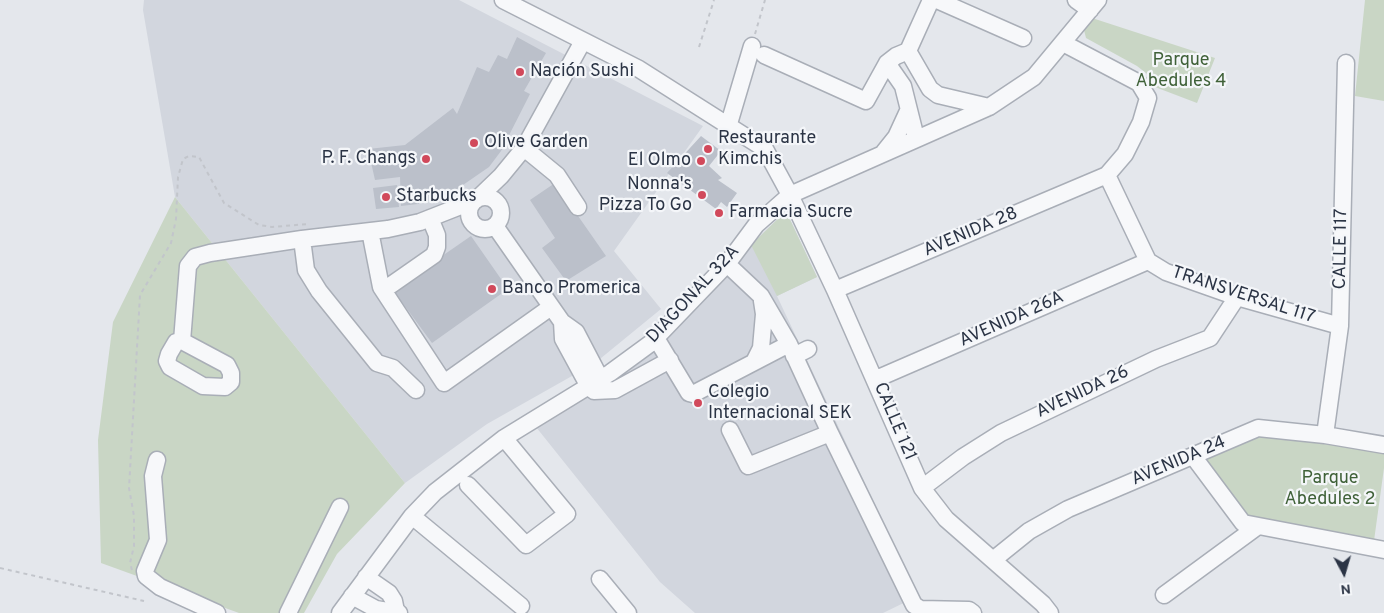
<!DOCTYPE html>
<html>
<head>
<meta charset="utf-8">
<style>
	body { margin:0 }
	#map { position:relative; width:1384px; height:613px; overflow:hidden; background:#e4e7ec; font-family:Overpass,sans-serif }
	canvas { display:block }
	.north { position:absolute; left:1319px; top:548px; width:50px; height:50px; -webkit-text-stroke:4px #f4f6f9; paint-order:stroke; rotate:174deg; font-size:14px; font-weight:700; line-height:20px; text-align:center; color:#2b3445 }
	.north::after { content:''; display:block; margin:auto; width:18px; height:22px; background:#2b3445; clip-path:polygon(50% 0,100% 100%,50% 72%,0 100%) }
</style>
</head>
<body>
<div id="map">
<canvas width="1384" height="613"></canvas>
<div class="north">N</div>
</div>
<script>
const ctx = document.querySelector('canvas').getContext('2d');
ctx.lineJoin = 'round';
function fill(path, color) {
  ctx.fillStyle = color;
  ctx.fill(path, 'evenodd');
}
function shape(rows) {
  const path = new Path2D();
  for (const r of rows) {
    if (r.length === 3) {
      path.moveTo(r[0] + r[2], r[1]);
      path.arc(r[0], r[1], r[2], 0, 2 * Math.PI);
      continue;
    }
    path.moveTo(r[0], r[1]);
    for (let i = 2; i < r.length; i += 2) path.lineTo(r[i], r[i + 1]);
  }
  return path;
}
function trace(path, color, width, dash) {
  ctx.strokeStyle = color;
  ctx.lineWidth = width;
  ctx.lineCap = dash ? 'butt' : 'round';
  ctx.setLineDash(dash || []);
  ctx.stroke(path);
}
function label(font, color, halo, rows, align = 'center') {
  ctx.font = font + ' Overpass,sans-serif';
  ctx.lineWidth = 4.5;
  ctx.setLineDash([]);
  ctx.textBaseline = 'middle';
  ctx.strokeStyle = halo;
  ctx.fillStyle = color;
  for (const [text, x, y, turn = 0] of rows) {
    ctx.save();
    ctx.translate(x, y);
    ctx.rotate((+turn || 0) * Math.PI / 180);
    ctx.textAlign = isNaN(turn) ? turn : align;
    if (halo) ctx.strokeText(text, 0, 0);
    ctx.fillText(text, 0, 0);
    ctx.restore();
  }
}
const built = shape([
	[144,0,459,0,703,126,614,251,661,309,595,363,487,424,405,483,175,197,143,10],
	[786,211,817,277,777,296,918,596,883,613,695,613,660,582,536,427,650,341]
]);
const green = shape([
	[1365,0,1384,0,1384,101,1355,96],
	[1092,18,1215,58,1197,103,1155,87,1151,77,1137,66,1086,38,1084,30],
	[175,197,405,483,337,554,304,613,239,613,101,563,98,440,113,322],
	[786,211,817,277,777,296,751,245],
	[1258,428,1384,445,1384,468,1373,548,1243,523,1193,456]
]);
const building = shape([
	[517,37,546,53,524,91,530,94,501,151,489,167,447,196,428,201,425,199,418,204,401,206,400,177,375,180,368,149,405,145,453,108,457,114,477,67,489,72,498,55,507,59],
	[701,136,721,151,709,166,722,178,718,180,737,193,727,207,721,202,716,209,667,173],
	[555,183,606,256,566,281,542,248,555,238,530,200],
	[397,185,399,207,376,209,373,188],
	[471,236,508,289,432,343,393,290]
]);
const path = shape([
	[755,34,765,0],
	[699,47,714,0],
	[0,568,144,601],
	[132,570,130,563,134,546,134,516,129,488,140,295,171,243,176,219,178,177,183,159,189,156,199,157,224,203,259,225,272,227,308,224]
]);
const minor = shape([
	[503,0,639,69,765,149,790,195,835,290,922,488,946,519,1043,604,1050,613],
	[937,0,1023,38],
	[1076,0,1090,10],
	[1063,43,1139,83,1148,98,1141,122,1125,154,1107,175,1148,261],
	[908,51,930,89,938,95,989,107],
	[764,55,866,101,887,63,896,56,908,51,931,0],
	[887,63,903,86,916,138],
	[728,127,752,46],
	[524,148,557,175,578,207],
	[884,152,896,137,908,111],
	[485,213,16],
	[495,226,562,322,576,332,600,378],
	[370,231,381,287,391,285,434,255,437,247,437,235,430,218],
	[302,239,306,270,319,291,377,363,393,368,416,390],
	[1148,261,1166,272,1237,297,1340,326],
	[727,264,761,296,789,344,830,433,748,466,730,430],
	[381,287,444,383,551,307],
	[835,290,1107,175],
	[562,322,563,339,588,385,594,391,615,390,670,360],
	[656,338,689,393,693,394,789,344],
	[182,341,188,266,195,257,210,253,302,239,388,229,420,222,476,200,501,176,524,148,583,41],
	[182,341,227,365,231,373,231,382,225,387,203,386,170,367,167,361,169,354,176,342,182,341],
	[794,356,808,349],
	[754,362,761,348,764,314,762,301],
	[876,379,1148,261],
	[830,433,914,605,920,609,969,610,973,613],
	[1325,435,1340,326,1346,63],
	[1193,456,1243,523,1384,550],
	[157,460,153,476,158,540,145,571,146,576,160,587,217,613],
	[468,485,526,545,567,514,504,438],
	[922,488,963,457,1001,433,1156,359,1210,338,1237,297],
	[412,516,521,606],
	[993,560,1029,531,1068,509,1258,428,1325,435,1384,445],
	[366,577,389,593,394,601,396,611],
	[600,579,628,613],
	[1164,595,1258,526],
	[352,596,376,609,399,613],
	[288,613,340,507],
	[340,613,412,516,435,492,504,438,610,373,651,343,727,264,756,225,790,195,989,107,1034,77,1098,0]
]);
const markers = [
	[520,72,5,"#d1495b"],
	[474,143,5,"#d1495b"],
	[708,149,5,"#d1495b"],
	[426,159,5,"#d1495b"],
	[701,161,5,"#d1495b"],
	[702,195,5,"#d1495b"],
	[386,197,5,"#d1495b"],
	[719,213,5,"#d1495b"],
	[492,289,5,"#d1495b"],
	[698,403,5,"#d1495b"]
];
const parkNames = [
	["Parque",1181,61],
	["Abedules 4",1181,82],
	["Parque",1330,479],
	["Abedules 2",1330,500]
];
const poiNames = [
	["Nación Sushi",530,72],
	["Restaurante",718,139],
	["Kimchis",718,160],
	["Olive Garden",484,143],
	["P. F. Changs",416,159,"right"],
	["El Olmo",691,161,"right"],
	["Nonna's",692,185,"right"],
	["Pizza To Go",692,206,"right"],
	["Starbucks",396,197],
	["Farmacia Sucre",729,213],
	["Banco Promerica",502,289],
	["Colegio",708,393],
	["Internacional SEK",708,414]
];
const streetNames = [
	["AVENIDA 28",971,233,-23],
	["CALLE 117",1342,249,-89],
	["DIAGONAL 32A",694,295,-47],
	["TRANSVERSAL 117",1243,296,18],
	["AVENIDA 26A",1012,320,-24],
	["AVENIDA 26",1083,393,-25],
	["CALLE 121",894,422,67],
	["AVENIDA 24",1179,462,-23]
];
fill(built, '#d2d6de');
fill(green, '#c9d6c5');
fill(building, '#bbc0ca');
trace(minor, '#a9aeb7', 19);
trace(path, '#c2c5cb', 2, [4, 4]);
trace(minor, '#f7f8fa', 16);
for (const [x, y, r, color] of markers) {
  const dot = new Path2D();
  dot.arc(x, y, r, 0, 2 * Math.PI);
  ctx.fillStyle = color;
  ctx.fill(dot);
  trace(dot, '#f4f6f9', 2);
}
label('18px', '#3f6138', '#f4f6f9', parkNames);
label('18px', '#2b3445', '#f4f6f9', poiNames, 'left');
label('18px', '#2b3445', '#f4f6f9', streetNames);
</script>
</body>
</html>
